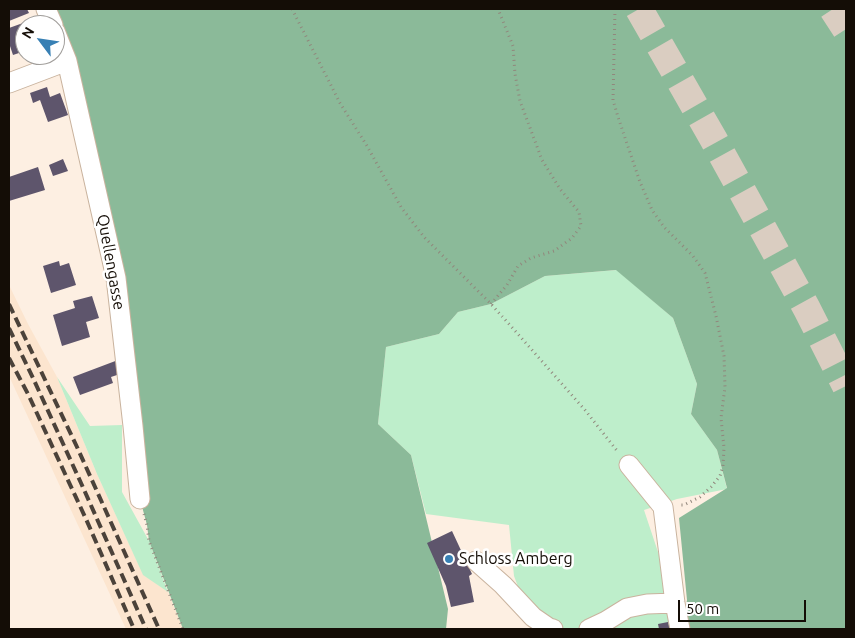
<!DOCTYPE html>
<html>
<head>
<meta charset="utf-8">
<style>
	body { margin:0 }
	#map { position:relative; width:855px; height:638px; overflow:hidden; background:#fdefe2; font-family:Ubuntu,sans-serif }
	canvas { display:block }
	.frame { position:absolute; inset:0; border:10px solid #140d06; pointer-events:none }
	.north { position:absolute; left:15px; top:15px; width:50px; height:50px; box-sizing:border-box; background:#fff; border:1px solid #a19e9b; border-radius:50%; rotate:301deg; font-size:14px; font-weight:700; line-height:20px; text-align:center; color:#140d06 }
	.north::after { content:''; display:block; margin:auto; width:18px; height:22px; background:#3880b4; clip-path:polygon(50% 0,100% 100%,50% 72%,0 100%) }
	.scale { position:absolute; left:678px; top:600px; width:128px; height:22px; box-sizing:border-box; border:2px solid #140d06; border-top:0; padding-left:6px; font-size:15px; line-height:18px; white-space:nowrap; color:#140d06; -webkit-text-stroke:4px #fff; paint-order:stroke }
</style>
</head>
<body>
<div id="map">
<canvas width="855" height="638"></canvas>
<div class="frame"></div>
<div class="north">N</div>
<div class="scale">50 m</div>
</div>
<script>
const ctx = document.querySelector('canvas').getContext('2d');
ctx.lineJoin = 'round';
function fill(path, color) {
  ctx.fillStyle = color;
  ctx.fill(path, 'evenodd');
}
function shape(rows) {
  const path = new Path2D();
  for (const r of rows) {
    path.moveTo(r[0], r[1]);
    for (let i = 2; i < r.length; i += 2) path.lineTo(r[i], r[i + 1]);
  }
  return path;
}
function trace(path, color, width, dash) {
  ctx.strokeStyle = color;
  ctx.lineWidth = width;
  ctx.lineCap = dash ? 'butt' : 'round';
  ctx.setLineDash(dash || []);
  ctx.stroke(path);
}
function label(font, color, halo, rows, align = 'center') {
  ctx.font = font + ' Ubuntu,sans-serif';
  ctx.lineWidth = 5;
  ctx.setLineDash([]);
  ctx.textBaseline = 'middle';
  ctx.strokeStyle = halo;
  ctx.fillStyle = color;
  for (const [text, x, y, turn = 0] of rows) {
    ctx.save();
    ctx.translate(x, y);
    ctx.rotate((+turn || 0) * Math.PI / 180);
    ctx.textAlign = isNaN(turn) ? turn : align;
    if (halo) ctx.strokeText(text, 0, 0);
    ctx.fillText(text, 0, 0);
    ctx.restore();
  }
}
const built = shape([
	[9,285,28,324,57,377,97,474,143,574,168,592,183,629,126,629,9,376]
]);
const green = shape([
	[617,270,673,318,697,384,691,414,717,450,727,489,677,499,644,510,675,603,681,629,534,629,514,576,509,525,426,514,411,455,378,424,386,347,439,334,458,312,491,304,545,276],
	[57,377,90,426,122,425,122,492,149,541,168,592,143,575,97,474]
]);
const forest = shape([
	[46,9,846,9,846,629,681,629,687,600,679,518,727,488,717,450,691,414,697,384,673,318,616,270,545,276,491,304,458,312,439,334,386,347,378,424,411,455,448,609,446,629,183,629,149,541,147,525,140,499,116,278]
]);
const building = shape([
	[9,9,27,9,29,13,9,21],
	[37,18,40,25,25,25,25,51,13,55,9,43,9,28],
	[47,87,50,97,60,93,68,115,48,122,40,100,33,103,30,93],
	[63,159,68,171,53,176,49,165],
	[38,167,45,190,9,201,9,177],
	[59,261,60,266,69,263,76,285,51,293,43,266],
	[92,296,99,318,86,322,90,337,62,346,53,315,75,308,73,301],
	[118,360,120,374,111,377,113,383,80,395,73,377],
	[452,531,472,574,469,576,474,602,451,607,446,586,427,543],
	[668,622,670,629,659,629,658,624]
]);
const highwayTunnel = shape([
	[639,9,714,140,807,309,846,386],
	[833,9,846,29]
]);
const path = shape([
	[292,9,340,103,367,146,401,207,424,237,491,304,517,333,585,410,618,452],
	[615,9,613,100,618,117,640,182,652,210,664,227,693,256,705,273,716,316,724,356,725,387,721,418,724,448,723,466,720,476,711,487,700,497,684,505,678,505],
	[491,304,507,285,518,266,531,258,554,251,572,238,581,226,579,212,560,189,542,160,520,101,515,74,513,46,498,9],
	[144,514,147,525,149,541,183,629]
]);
const minor = shape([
	[46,9,53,25],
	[55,31,67,61,116,278,133,426,140,499],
	[9,83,67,61],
	[629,465,663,507,675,603,680,629],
	[476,561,503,585,533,617,549,628,553,629],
	[589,629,606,621,627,608,647,604,675,603]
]);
const rail = shape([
	[9,304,77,447,159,629],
	[9,328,33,378,81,483,146,629],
	[9,358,28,394,86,519,134,629]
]);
const markers = [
	[449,559,5,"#3880b4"]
];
const streetNames = [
	["Quellengasse",111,262,80]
];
const poiNames = [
	["Schloss Amberg",459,559]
];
fill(built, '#fce5cf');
fill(green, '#beeecb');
fill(forest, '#8bba99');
fill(building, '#5e556c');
trace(highwayTunnel, '#dacdc1', 28, [28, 14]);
trace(minor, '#c9b39e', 21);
trace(path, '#91877c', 3, [1, 4]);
trace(minor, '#fff', 19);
trace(rail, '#4b423a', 4, [10, 5]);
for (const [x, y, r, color] of markers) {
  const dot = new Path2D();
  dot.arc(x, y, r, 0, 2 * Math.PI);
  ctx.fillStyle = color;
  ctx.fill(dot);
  trace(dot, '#fff', 2);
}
label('16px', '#140d06', '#fff', streetNames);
label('16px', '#140d06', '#fff', poiNames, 'left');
</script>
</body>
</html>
